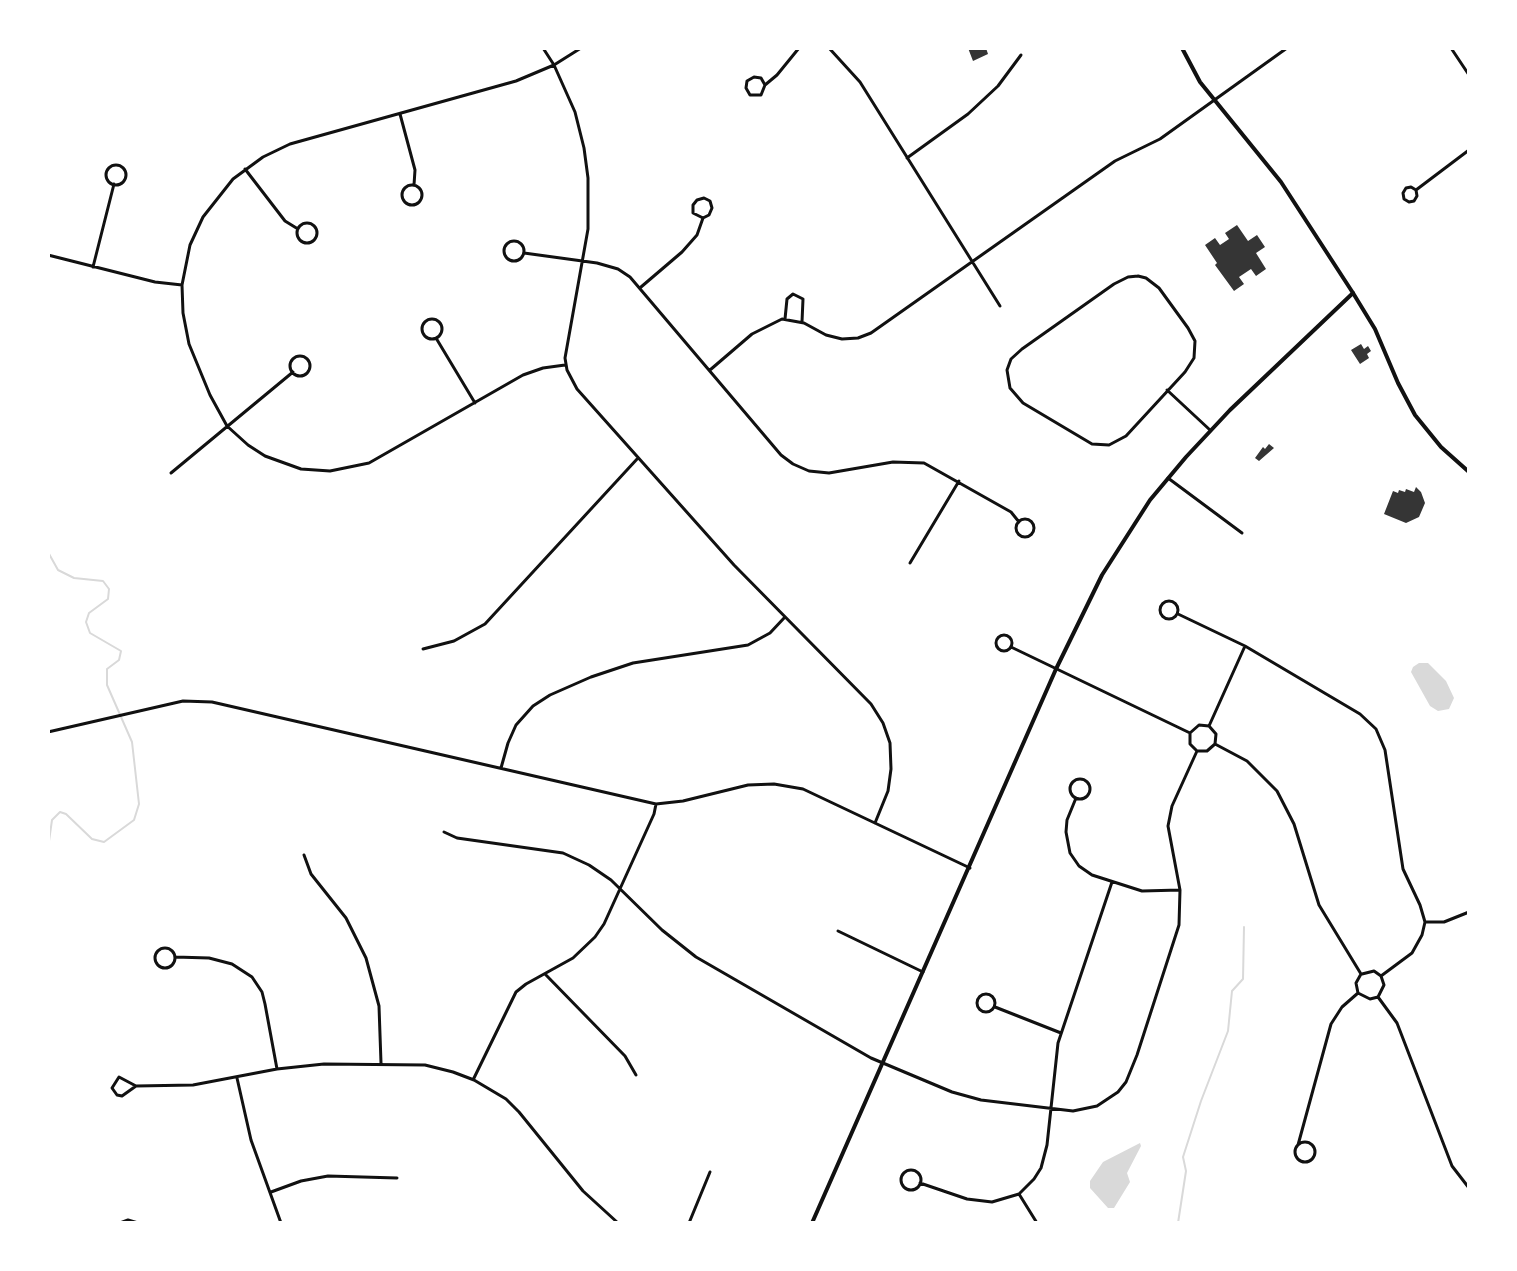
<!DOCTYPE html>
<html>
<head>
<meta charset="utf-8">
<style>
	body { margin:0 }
	#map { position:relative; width:1517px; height:1271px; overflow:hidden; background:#fff; font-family:"Archivo Narrow",sans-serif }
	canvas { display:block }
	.frame { position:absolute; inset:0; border:50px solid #fff; pointer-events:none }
</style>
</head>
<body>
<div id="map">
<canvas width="1517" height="1271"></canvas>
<div class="frame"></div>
</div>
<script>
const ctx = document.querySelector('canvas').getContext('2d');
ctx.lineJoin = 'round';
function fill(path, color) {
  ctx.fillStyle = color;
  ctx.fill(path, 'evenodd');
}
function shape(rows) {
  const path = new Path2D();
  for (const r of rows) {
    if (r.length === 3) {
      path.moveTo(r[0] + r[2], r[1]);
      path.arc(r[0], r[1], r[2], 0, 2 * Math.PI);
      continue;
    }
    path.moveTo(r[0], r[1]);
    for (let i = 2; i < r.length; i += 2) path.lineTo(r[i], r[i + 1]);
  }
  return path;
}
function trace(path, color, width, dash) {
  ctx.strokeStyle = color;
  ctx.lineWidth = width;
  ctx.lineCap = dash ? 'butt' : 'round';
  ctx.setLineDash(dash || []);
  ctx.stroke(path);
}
const water = shape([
	[1419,663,1428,663,1446,681,1454,698,1449,709,1438,711,1430,706,1411,672,1413,667],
	[1140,1143,1141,1146,1127,1173,1130,1182,1114,1208,1108,1208,1090,1188,1090,1181,1103,1162]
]);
const stream = shape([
	[48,552,58,570,74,578,103,581,109,589,108,599,89,613,86,622,90,633,121,651,119,660,107,669,107,685,132,742,139,804,134,820,104,842,92,839,66,814,60,812,52,820,48,848],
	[1178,1223,1186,1171,1183,1157,1201,1101,1228,1031,1232,991,1243,979,1244,927]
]);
const building = shape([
	[968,48,986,48,988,54,973,61],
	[1237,225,1248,241,1257,235,1265,247,1256,253,1266,269,1256,276,1251,269,1239,277,1244,284,1234,291,1215,265,1217,263,1205,245,1215,238,1220,245,1229,239,1225,233],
	[1361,344,1364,349,1368,346,1371,351,1367,354,1369,358,1360,364,1351,350],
	[1269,444,1274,448,1259,461,1255,458,1263,447,1265,449],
	[1416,487,1421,492,1425,503,1419,517,1406,523,1384,514,1393,491,1398,493,1399,490,1405,492,1406,489,1414,492]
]);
const minor = shape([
	[543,48,554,65,575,112,584,148,588,178,588,229,565,358,567,370,577,389,734,565,871,704,883,723,890,743,891,769,888,791,875,823],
	[829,48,860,82,1000,306],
	[1451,48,1469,75],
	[765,85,761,78,754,77,747,81,746,88,750,95,761,95,765,85,777,75,799,48],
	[400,114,415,170,414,185],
	[907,158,968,114,998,86,1021,55],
	[116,175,10],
	[245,169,285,221,298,229],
	[412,195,10],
	[1416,190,1411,187,1406,188,1403,193,1404,199,1409,202,1414,201,1417,196,1416,190,1469,150],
	[307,233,10],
	[514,251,10],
	[524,253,597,263,618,269,630,277,781,455,793,464,809,471,829,473,893,462,924,463,1011,512,1019,522],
	[48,255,155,282,182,285],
	[93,267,114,184],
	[1138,276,1146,278,1159,288,1188,328,1195,341,1194,358,1185,372,1126,436,1109,445,1092,444,1023,403,1010,388,1007,370,1011,359,1022,349,1114,284,1128,277,1138,276],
	[641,287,682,252,697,235,703,218,709,215,712,208,710,201,704,198,697,200,693,205,693,213,703,218],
	[785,319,787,299,793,294,803,299,802,322],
	[432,329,10],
	[436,338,475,403],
	[300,366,10],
	[565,365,543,368,523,375,369,463,330,471,301,469,265,456,248,445,227,426,210,395,189,344,183,313,182,285,190,245,203,217,233,179,263,157,290,144,516,81,554,65,581,48],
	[710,370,752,334,782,319,804,323,826,335,842,339,858,338,871,333,1115,161,1160,139,1287,48],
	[1167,390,1210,430],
	[171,473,293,372],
	[1168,478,1242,533],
	[1025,528,9],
	[910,563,959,481],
	[1169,610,9],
	[1178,614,1245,646,1360,714,1376,729,1385,750,1403,869,1420,905,1425,922,1422,935,1412,953,1381,976],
	[1004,643,8],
	[1011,647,1190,733],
	[423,649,454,641,485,624,638,458],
	[1209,726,1245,646],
	[48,732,183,701,212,702,656,804,683,801,748,785,774,784,803,789,970,868],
	[1190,733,1199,725,1209,726,1216,734,1215,744],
	[1190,733,1190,744,1197,751,1207,751,1215,744],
	[1215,744,1247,761,1277,791,1294,824,1319,905,1361,974],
	[501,768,508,743,516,725,533,706,550,695,591,677,633,663,748,645,770,633,785,617],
	[1080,789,10],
	[1076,798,1067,820,1066,832,1070,853,1079,866,1092,875,1142,891,1180,890],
	[444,832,457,838,563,853,589,865,611,880,662,930,696,957,871,1058,952,1092,981,1100,1073,1111,1097,1106,1118,1092,1126,1082,1137,1055,1179,925,1180,890,1168,826,1172,806,1197,751],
	[304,855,311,874,346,918,366,958,379,1006,381,1063],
	[1425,922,1444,922,1469,912],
	[838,931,923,972],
	[165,958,10],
	[175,957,209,958,232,964,252,977,262,992,265,1004,277,1069],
	[545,974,625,1056,636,1075],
	[1361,974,1356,983,1358,993,1370,999,1378,997],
	[1362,974,1374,971,1381,976,1384,985,1378,997],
	[986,1003,9],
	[1378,997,1397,1023,1452,1166,1469,1188],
	[995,1007,1061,1033],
	[237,1078,251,1140,281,1223],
	[474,1078,516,992,526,984,573,958,595,937,604,924,654,814,656,804],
	[136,1086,119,1077,112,1088,117,1095,122,1096,136,1086,193,1085,277,1069,324,1064,425,1065,453,1072,474,1080,506,1099,519,1112,583,1191,618,1223],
	[1305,1152,10],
	[1298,1145,1331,1024,1342,1007,1358,993],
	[911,1180,10],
	[920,1183,967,1199,992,1202,1019,1194,1034,1179,1041,1168,1047,1145,1058,1043,1112,882],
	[271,1192,301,1181,328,1176,397,1178],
	[1019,1194,1037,1223],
	[120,1223,128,1220,138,1223],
	[689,1223,710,1172]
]);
const secondary = shape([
	[812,1223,1056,669,1102,575,1150,500,1186,457,1230,410,1353,293]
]);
const primary = shape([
	[1182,48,1200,82,1281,182,1353,293,1375,329,1398,383,1415,415,1441,447,1469,472]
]);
fill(water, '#d9d9d9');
trace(stream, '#d9d9d9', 2);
fill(building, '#353535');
trace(minor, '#111', 3);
trace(secondary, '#111', 4);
trace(primary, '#111', 4);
</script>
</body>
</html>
